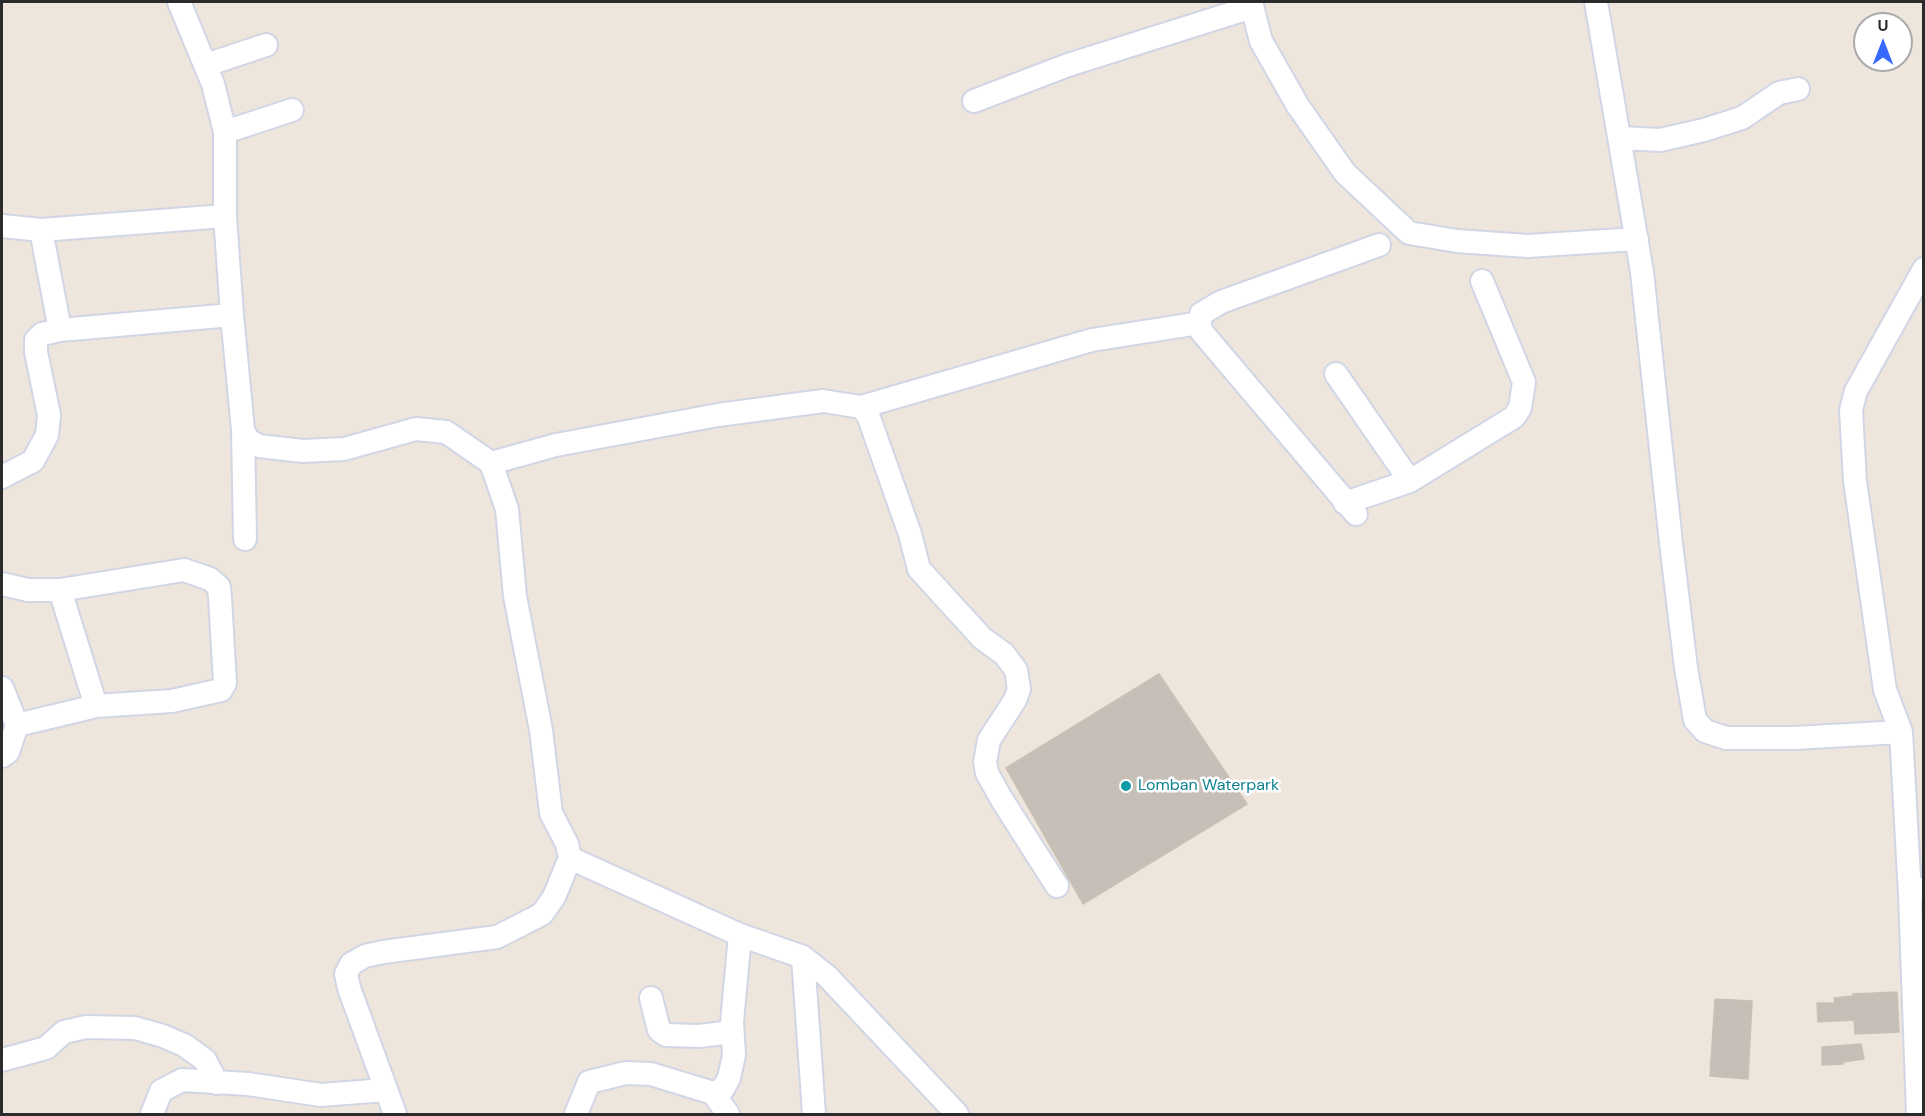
<!DOCTYPE html>
<html>
<head>
<meta charset="utf-8">
<style>
	body { margin:0 }
	#map { position:relative; width:1925px; height:1116px; overflow:hidden; background:#eee5dc; font-family:"DM Sans",sans-serif }
	canvas { display:block }
	.frame { position:absolute; inset:0; border:3px solid #2b2b2b; pointer-events:none }
	.north { position:absolute; left:1853px; top:12px; width:60px; height:60px; box-sizing:border-box; background:#fff; border:2px solid #aaa; border-radius:50%; rotate:0deg; font-size:16px; font-weight:700; line-height:24px; text-align:center; color:#2b2b2b }
	.north::after { content:''; display:block; margin:auto; width:21px; height:27px; background:#3869ff; clip-path:polygon(50% 0,100% 100%,50% 72%,0 100%) }
</style>
</head>
<body>
<div id="map">
<canvas width="1925" height="1116"></canvas>
<div class="frame"></div>
<div class="north">U</div>
</div>
<script>
const ctx = document.querySelector('canvas').getContext('2d');
ctx.lineJoin = 'round';
function fill(path, color) {
  ctx.fillStyle = color;
  ctx.fill(path, 'evenodd');
}
function shape(rows) {
  const path = new Path2D();
  for (const r of rows) {
    path.moveTo(r[0], r[1]);
    for (let i = 2; i < r.length; i += 2) path.lineTo(r[i], r[i + 1]);
  }
  return path;
}
function trace(path, color, width, dash) {
  ctx.strokeStyle = color;
  ctx.lineWidth = width;
  ctx.lineCap = dash ? 'butt' : 'round';
  ctx.setLineDash(dash || []);
  ctx.stroke(path);
}
function label(font, color, halo, rows, align = 'center') {
  ctx.font = font + ' "DM Sans",sans-serif';
  ctx.lineWidth = 5;
  ctx.setLineDash([]);
  ctx.textBaseline = 'middle';
  ctx.strokeStyle = halo;
  ctx.fillStyle = color;
  for (const [text, x, y, turn = 0] of rows) {
    ctx.save();
    ctx.translate(x, y);
    ctx.rotate((+turn || 0) * Math.PI / 180);
    ctx.textAlign = isNaN(turn) ? turn : align;
    if (halo) ctx.strokeText(text, 0, 0);
    ctx.fillText(text, 0, 0);
    ctx.restore();
  }
}
const building = shape([
	[1159,674,1247,804,1083,904,1006,768,1159,674],
	[1897,992,1899,1032,1855,1034,1854,1020,1818,1022,1817,1003,1835,1003,1834,998,1853,996,1853,994,1897,992],
	[1715,999,1752,1001,1748,1079,1710,1076,1715,999],
	[1861,1044,1864,1059,1843,1062,1843,1064,1822,1065,1822,1047,1861,1044]
]);
const minor = shape([
	[179,2,213,84,225,132,225,216,232,315,243,430,248,440,259,446,303,451,344,449,416,429,446,432,491,463,507,509,515,596,541,730,551,813,567,844,570,858,740,935,803,957,827,976,957,1114],
	[1251,2,1261,41,1298,106,1345,173,1409,233,1457,241,1528,246,1637,239],
	[1596,2,1642,272,1671,543,1686,668,1695,720,1705,731,1726,738,1794,738,1901,732],
	[206,65,266,45],
	[974,101,1068,65,1252,7],
	[225,132,292,110],
	[1621,138,1660,140,1704,130,1742,118,1779,93,1798,89],
	[2,226,41,230,225,216],
	[41,230,60,330],
	[1336,374,1410,481],
	[861,407,1092,340,1200,323],
	[243,430,245,539],
	[491,463,556,445,718,415,823,401,861,407,868,415,910,534,919,569,982,638,1004,654,1016,670,1019,689,1015,700,989,740,985,762,987,773,1002,800,1057,886],
	[2,477,33,461,47,435,49,415,36,352,36,340,42,334,60,330,232,315],
	[1345,503,1410,481,1514,417,1520,408,1524,382,1482,281],
	[1356,514,1201,331,1200,323,1201,314,1221,302,1379,245],
	[2,584,28,590,60,590,184,570,210,579,219,587,220,598,225,683,221,690,172,701,96,706,17,725],
	[60,590,96,706],
	[2,688,17,725,8,752,2,756],
	[1910,895,1901,732,1885,690,1855,481,1851,410,1856,391,1924,269],
	[803,957,814,1114],
	[651,998,659,1030,666,1035,699,1036,732,1032,732,1022],
	[2,1060,46,1048,64,1032,86,1027,135,1028,163,1036,184,1045,205,1060,217,1083],
	[713,1093,728,1114],
	[152,1114,161,1091,182,1080,248,1084,321,1095,385,1090],
	[395,1114,349,988,346,974,351,964,365,956,383,952,497,937,542,914,554,897,570,858],
	[576,1114,589,1082,626,1073,651,1074,713,1093,723,1089,729,1078,734,1055,732,1022,740,935],
	[1918,1114,1910,895,1922,889]
]);
const markers = [
	[1126,786,6,"#0f9aa8"]
];
const cultureNames = [
	["Lomban Waterpark",1138,786]
];
fill(building, '#c6bfb8');
trace(building, '#cac1b5', 1.5);
trace(minor, '#d1d6e5', 26);
trace(minor, '#fff', 22);
for (const [x, y, r, color] of markers) {
  const dot = new Path2D();
  dot.arc(x, y, r, 0, 2 * Math.PI);
  ctx.fillStyle = color;
  ctx.fill(dot);
  trace(dot, '#fff', 2);
}
label('16px', '#0d838f', '#fff', cultureNames, 'left');
</script>
</body>
</html>
